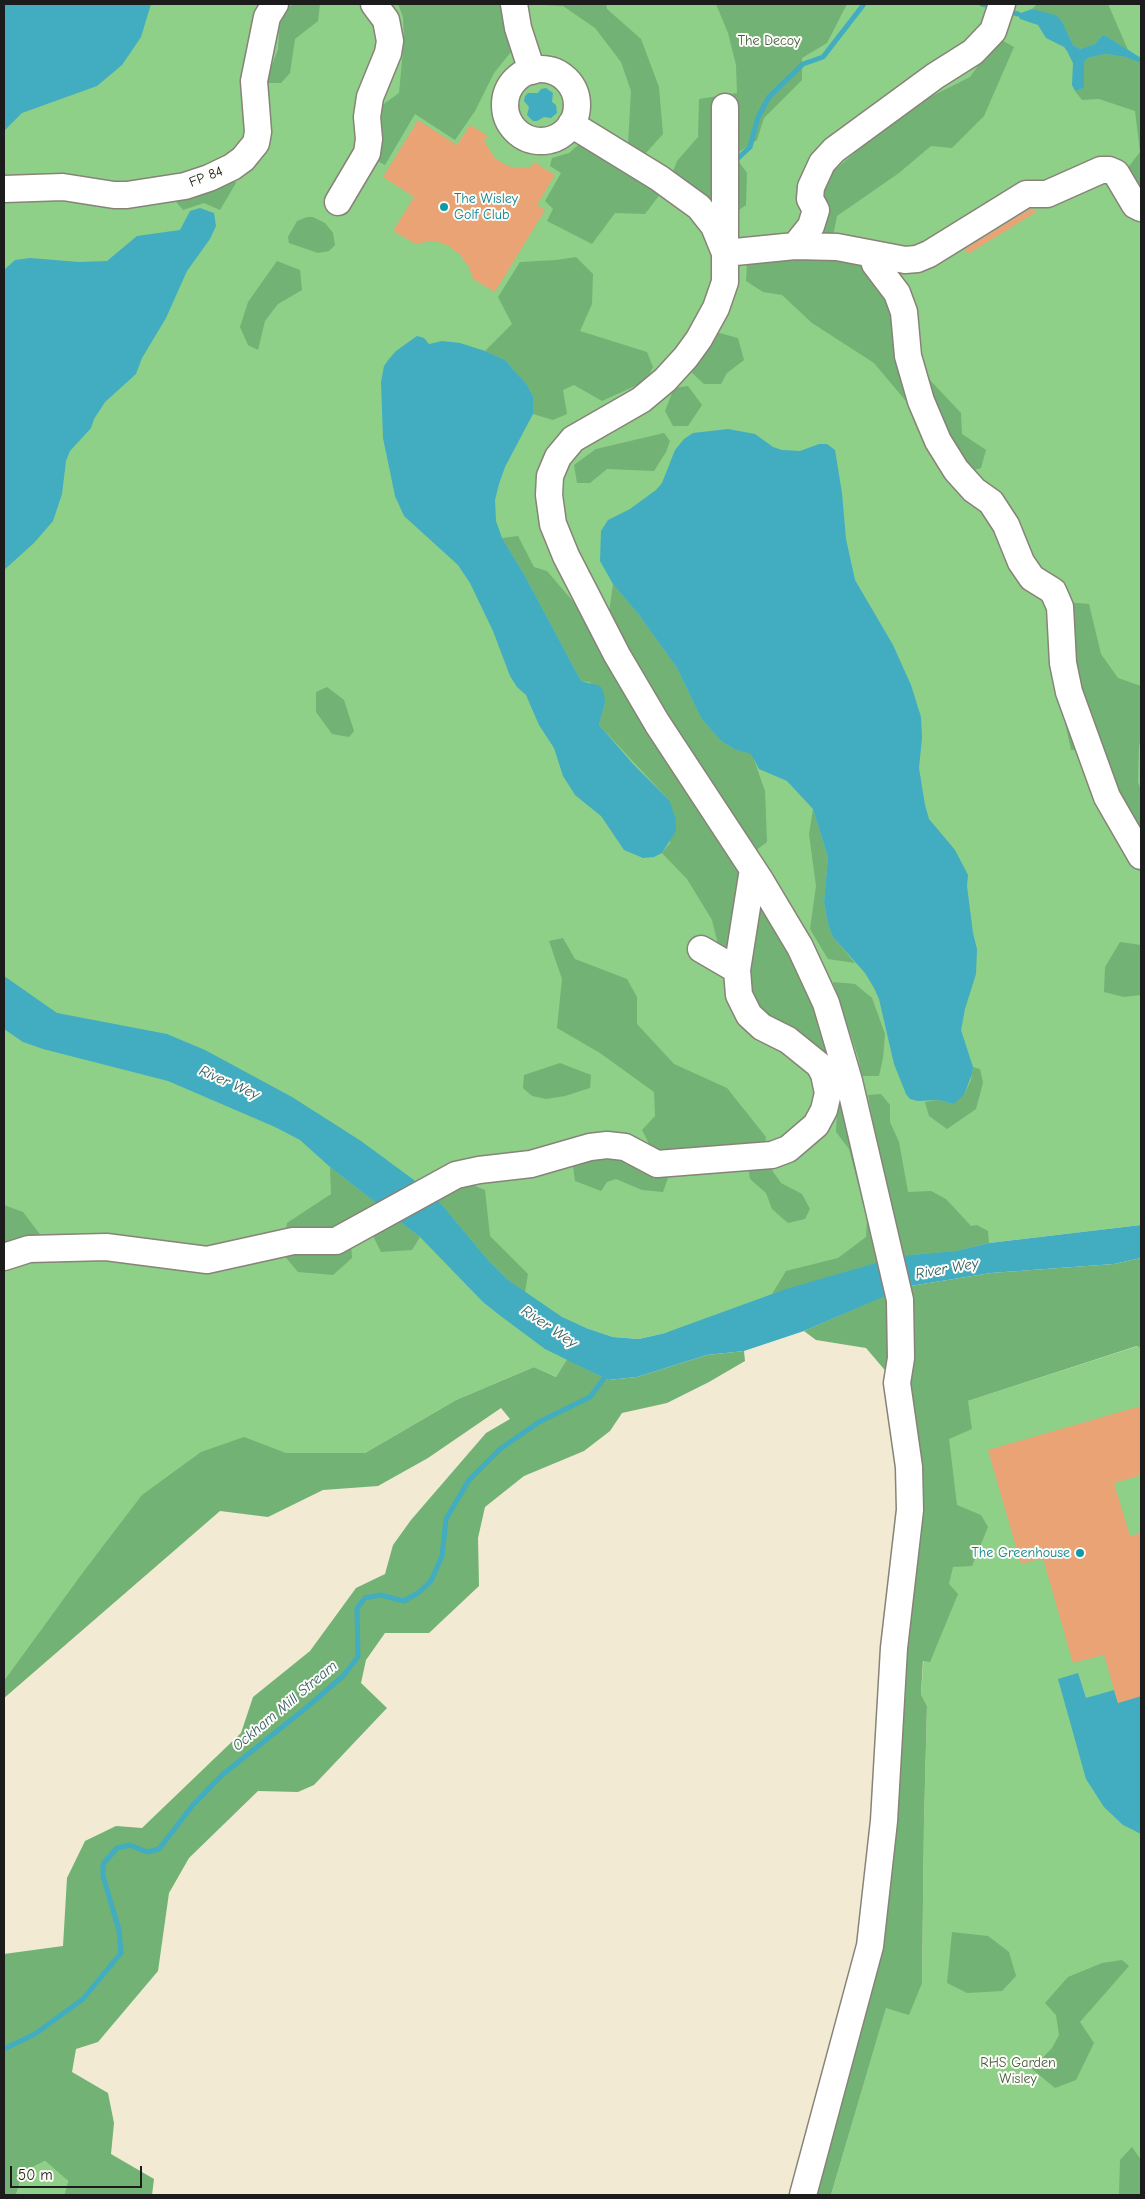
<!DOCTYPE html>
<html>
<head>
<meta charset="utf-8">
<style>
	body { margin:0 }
	#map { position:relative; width:1145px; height:2199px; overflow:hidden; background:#f2ead3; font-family:"Comic Neue",sans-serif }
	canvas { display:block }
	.frame { position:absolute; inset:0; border:5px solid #1c1c1c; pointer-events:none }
	.scale { position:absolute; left:10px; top:2166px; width:132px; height:22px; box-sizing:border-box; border:2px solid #1c1c1c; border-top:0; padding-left:6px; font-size:15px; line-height:18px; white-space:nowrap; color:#1c1c1c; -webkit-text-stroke:4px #fdfcf7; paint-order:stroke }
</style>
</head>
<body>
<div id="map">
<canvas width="1145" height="2199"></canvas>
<div class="frame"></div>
<div class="scale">50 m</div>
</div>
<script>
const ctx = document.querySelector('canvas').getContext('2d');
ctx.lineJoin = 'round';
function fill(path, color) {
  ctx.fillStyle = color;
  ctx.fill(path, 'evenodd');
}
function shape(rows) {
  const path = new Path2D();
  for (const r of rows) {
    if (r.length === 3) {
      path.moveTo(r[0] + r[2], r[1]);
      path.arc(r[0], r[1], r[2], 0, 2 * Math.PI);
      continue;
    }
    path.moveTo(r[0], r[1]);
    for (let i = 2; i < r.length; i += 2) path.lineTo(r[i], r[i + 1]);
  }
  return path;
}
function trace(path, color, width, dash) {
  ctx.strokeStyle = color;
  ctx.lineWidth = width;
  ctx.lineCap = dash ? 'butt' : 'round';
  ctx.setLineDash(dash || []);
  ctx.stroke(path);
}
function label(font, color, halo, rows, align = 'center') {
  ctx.font = font + ' "Comic Neue",sans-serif';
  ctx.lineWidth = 4;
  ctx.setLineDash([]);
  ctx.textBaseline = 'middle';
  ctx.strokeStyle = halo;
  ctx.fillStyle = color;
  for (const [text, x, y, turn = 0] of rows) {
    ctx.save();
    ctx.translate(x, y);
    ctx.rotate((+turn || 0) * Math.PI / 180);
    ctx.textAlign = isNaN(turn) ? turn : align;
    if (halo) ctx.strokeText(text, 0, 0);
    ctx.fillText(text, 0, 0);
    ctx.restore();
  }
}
const green = shape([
	[4,4,1141,4,1141,1225,989,1243,665,1333,639,1339,613,1337,586,1328,556,1377,534,1367,456,1400,365,1453,286,1453,4,1698],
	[1141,1345,1141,2195,831,2195,886,2007,922,1983,924,1822,927,1706,921,1694,926,1626,934,1412],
	[45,2161,68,2181,64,2195,16,2195,23,2172]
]);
const forest = shape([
	[298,4,320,4,318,21,295,39,290,73,281,83,265,83,278,49,280,18,289,6],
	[398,4,505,4,515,47,494,73,475,111,455,140,415,114,385,165,372,158,374,111,399,93,404,39,403,17],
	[523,4,606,4,607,9,641,39,659,87,663,134,646,153,628,144,631,91,621,62,595,28,563,6],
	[716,4,847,4,827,43,802,58,802,80,764,118,757,140,734,155,747,173,746,205,728,218,669,182,677,161,698,137,699,99,737,93,736,65,728,33],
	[1037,4,1108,4,1128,50,1106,36,1102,36,1095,44,1080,49,1073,45,1062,21,1032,9],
	[998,38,1014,47,984,116,952,148,931,146,899,173,837,216,832,242,815,241,824,192,832,172,863,146,932,96,970,77],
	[1105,54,1127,57,1141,63,1141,200,1124,173,1140,152,1135,111,1099,99,1082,100,1075,91,1084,88,1084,62,1088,58],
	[584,140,664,189,645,214,615,213,592,244,547,221,553,209,545,201,561,173,550,166,552,158,569,153],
	[232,177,236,183,220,210,204,203,183,210,172,197],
	[307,217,313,217,325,223,333,233,335,245,329,251,318,253,289,243,288,237,297,221],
	[755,256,855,256,875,275,928,378,961,413,962,434,986,450,981,468,968,472,930,404,905,400,874,363,812,323,782,295,763,292,746,281,747,264],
	[576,257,593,274,592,304,580,331,647,352,653,367,646,381,602,401,574,385,563,390,567,414,553,420,533,414,533,396,527,385,505,360,485,351,512,324,498,297,520,262,556,260],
	[277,261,300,270,302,290,278,304,265,321,258,350,248,345,240,327,248,302],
	[712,331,738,338,744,360,727,373,721,384,704,384,689,370],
	[688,386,702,405,688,426,673,426,665,411,674,388],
	[664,433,670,441,666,452,654,471,607,469,590,483,577,483,574,465,596,449],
	[518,536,534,567,547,571,576,605,630,694,748,870,736,948,721,956,712,920,687,879,662,853,670,843,669,800,599,725,605,703,590,682,581,681,525,576,502,538],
	[613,584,639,615,677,668,701,718,721,741,736,750,752,754,765,791,767,842,755,851,692,758,609,613],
	[1066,602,1089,604,1101,654,1118,678,1141,686,1141,739,1139,746,1138,782,1141,790,1141,848,1096,750,1071,750,1062,709],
	[327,687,344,700,354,731,349,737,332,734,316,712,316,692],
	[813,809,828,857,824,902,828,924,833,937,855,963,828,959,810,929,816,886,809,834],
	[765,901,794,946,843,1076,764,1019,744,976,754,906],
	[563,938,575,959,627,979,637,997,637,1024,674,1064,727,1088,766,1137,763,1151,665,1160,650,1146,642,1130,655,1116,654,1092,600,1053,557,1028,562,979,549,941],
	[1120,942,1141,945,1141,995,1124,997,1104,992,1105,967],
	[833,982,855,984,872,998,885,1034,883,1058,879,1076,862,1076,858,1057],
	[560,1063,591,1075,590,1088,565,1096,546,1099,532,1096,523,1088,524,1075],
	[973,1067,980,1069,983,1083,976,1109,947,1129,929,1116,925,1102,938,1100,954,1104,964,1095,971,1080],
	[881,1094,890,1105,890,1122,899,1142,908,1192,931,1191,946,1199,971,1226,977,1225,988,1231,989,1243,956,1251,898,1256,868,1095],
	[850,1103,886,1260,772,1294,786,1271,838,1258,866,1237,867,1219,849,1149,836,1132,837,1106],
	[612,1153,669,1175,663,1192,642,1190,616,1179,607,1182,601,1191,575,1181,573,1166],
	[767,1163,781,1183,802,1194,810,1209,805,1219,788,1223,772,1209,766,1193,750,1179,748,1167],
	[330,1167,420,1237,412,1250,381,1252,374,1238,369,1216,350,1227,352,1258,333,1275,298,1272,283,1254,287,1223,331,1194],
	[463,1181,485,1190,490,1236,528,1274,525,1292,508,1280,487,1259,433,1194],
	[4,1205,23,1212,45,1241,4,1246],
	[1141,1258,1141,1348,1137,1346,968,1401,972,1429,949,1439,957,1505,981,1515,988,1527,972,1566,953,1567,949,1584,958,1594,930,1662,923,1661,921,1694,927,1706,924,1822,922,1983,909,2015,886,2008,831,2195,810,2195,840,2084,910,1563,924,1503,918,1468,889,1375,866,1348,816,1340,804,1331,904,1287,991,1273,1114,1264],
	[744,1351,745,1361,709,1382,667,1403,622,1413,610,1431,584,1451,524,1476,485,1507,478,1538,479,1586,429,1633,385,1633,366,1660,361,1683,387,1708,314,1785,298,1792,258,1791,189,1858,169,1893,158,1971,98,2042,76,2049,72,2072,108,2093,114,2123,111,2154,154,2179,152,2195,64,2195,68,2181,45,2161,23,2172,16,2195,4,2195,4,1954,63,1946,67,1878,85,1841,116,1826,142,1828,241,1733,253,1697,310,1651,356,1588,385,1574,393,1545,411,1520,486,1433,510,1419,501,1408,428,1458,378,1486,323,1490,268,1517,220,1511,4,1698,4,1681,84,1571,142,1495,201,1452,244,1437,286,1453,365,1453,456,1400,534,1367,556,1377,567,1359,608,1380,637,1377,707,1355],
	[952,1932,988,1936,1009,1952,1016,1976,1002,1991,967,1993,947,1983],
	[1122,1960,1129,1966,1080,2022,1094,2043,1076,2080,1055,2088,1032,2069,1052,2048,1059,2035,1056,2015,1045,2003,1068,1977,1102,1963],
	[1132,2147,1141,2160,1141,2195,1119,2195,1120,2160]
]);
const water = shape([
	[4,4,151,4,141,37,122,65,97,86,22,113,4,131],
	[1032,9,1055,15,1062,21,1073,45,1080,49,1095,44,1102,36,1106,36,1141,58,1141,63,1126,57,1105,54,1088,58,1084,62,1084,88,1075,91,1072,85,1073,63,1067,51,1064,47,1046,38,1038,25,1020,19,1018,14],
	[546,88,553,93,552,102,556,105,557,113,551,118,544,117,537,121,533,121,527,115,529,107,524,101,525,96,528,93,538,93,541,89],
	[200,208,214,213,216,226,210,239,187,271,166,318,142,358,136,374,105,402,94,419,91,428,70,451,66,461,62,494,53,521,34,543,4,570,4,270,15,260,30,258,79,262,107,261,137,236,180,230,190,211],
	[417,336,424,338,429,344,442,341,460,343,485,351,505,360,527,385,533,396,533,414,505,467,499,484,495,500,496,521,502,538,525,576,581,681,600,686,604,693,605,703,599,725,634,765,669,800,676,819,676,831,662,853,654,857,643,858,624,850,601,816,575,795,563,776,554,748,539,725,526,695,517,687,510,676,493,631,470,583,458,565,404,516,395,496,383,438,381,382,384,366,389,359,396,351],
	[728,429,755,434,773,447,782,450,800,451,819,444,827,444,835,450,842,493,846,539,855,580,893,645,911,685,921,717,922,738,919,768,925,805,929,819,955,850,968,875,967,886,973,933,977,949,976,974,965,1009,961,1030,973,1067,972,1074,964,1095,954,1104,938,1100,918,1101,910,1099,906,1094,894,1064,879,999,874,988,865,973,833,937,828,924,824,902,828,857,813,809,787,781,759,769,751,754,736,750,721,741,701,718,677,668,639,615,613,584,600,561,601,531,608,520,630,509,656,490,662,483,675,450,684,439,693,433],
	[4,976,57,1013,167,1034,205,1050,292,1097,361,1141,433,1194,487,1259,508,1280,562,1317,586,1328,613,1337,639,1339,665,1333,786,1289,886,1260,892,1293,804,1331,744,1351,707,1355,637,1377,608,1380,545,1349,498,1314,483,1302,420,1237,330,1167,300,1140,275,1127,168,1081,43,1049,23,1042,4,1029],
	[1141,1225,1141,1258,1114,1264,991,1273,904,1287,898,1256,956,1251,989,1243],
	[1078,1673,1086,1698,1114,1690,1118,1703,1141,1696,1141,1834,1123,1825,1104,1807,1086,1779,1058,1679]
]);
const stream = shape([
	[982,4,986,5],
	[1014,13,1018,14],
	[734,162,750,147,758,117,769,97,803,64,823,57,864,4],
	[4,2049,35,2034,83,1999,121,1953,119,1930,103,1876,103,1864,117,1848,130,1845,147,1852,159,1849,193,1805,222,1775,306,1708,343,1676,358,1657,357,1608,365,1598,380,1595,404,1601,418,1593,431,1581,442,1556,446,1519,469,1480,500,1449,539,1422,590,1397,608,1373]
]);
const building = shape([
	[418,120,457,145,470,125,488,136,484,141,495,158,504,164,514,168,530,168,534,162,555,175,537,205,545,210,495,292,473,279,469,267,460,255,449,246,438,242,426,242,416,244,393,231,414,197,383,177],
	[1030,209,1035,209,1036,212,968,254,965,249],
	[1141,1406,1141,1475,1114,1483,1130,1536,1141,1533,1141,1696,1118,1703,1104,1655,1073,1663,1043,1558,1021,1564,988,1450]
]);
const minor = shape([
	[514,4,518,28,532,71],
	[541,105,36],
	[725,107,725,282,716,308,699,339,686,357,665,380,641,400,573,439,558,457,550,476,549,495,553,524,566,556,617,655,657,723,760,880,800,947,826,1003,849,1081,900,1300,901,1358,897,1383,909,1467,910,1510,894,1648,884,1821,870,1946,803,2195],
	[571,124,659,178,699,207,714,226,725,253,795,246,811,226,816,210,810,199,811,187,822,163,834,150,935,76,973,52,993,31,1002,4],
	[4,189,63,187,114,195,127,195,185,186,209,178,232,167,243,159,256,143,258,132,254,81,267,17,275,4],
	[338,202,367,153,369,139,367,117,370,97,388,53,390,41,386,20,374,4],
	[795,246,837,247,905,260,917,259,929,254,1026,194,1047,194,1101,170,1109,170,1116,173,1135,205,1141,208],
	[872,254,875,264,897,293,904,312,908,356,921,401,938,441,956,470,974,490,991,502,1006,525,1021,562,1032,578,1053,591,1060,607,1063,663,1069,692,1107,797,1141,856],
	[701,949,737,970],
	[4,1257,29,1249,106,1247,207,1260,293,1241,336,1241,456,1175,479,1170,531,1164,590,1147,607,1145,625,1147,657,1164,772,1155,788,1149,816,1125,824,1110,828,1093,824,1074,819,1065,788,1040,762,1027,749,1015,739,995,737,970,753,869]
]);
const markers = [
	[444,207,5,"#0f9aa8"],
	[1080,1553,5,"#0f9aa8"]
];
const parkNames = [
	["The Decoy",769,41],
	["RHS Garden",1018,2063],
	["Wisley",1018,2079]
];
const streetNames = [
	["FP 84",206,177,-21]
];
const cultureNames = [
	["The Wisley",454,199],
	["Golf Club",454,215],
	["The Greenhouse",1070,1553,"right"]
];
const waterNames = [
	["River Wey",229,1083,24],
	["River Wey",947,1269,-10],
	["River Wey",549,1327,34],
	["Ockham Mill Stream",285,1706,-40]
];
fill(green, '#8ed088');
fill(forest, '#72b274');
fill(water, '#42acc1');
trace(stream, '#42acc1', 5);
fill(building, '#e9a375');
trace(minor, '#878378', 29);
trace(minor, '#fff', 26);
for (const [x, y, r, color] of markers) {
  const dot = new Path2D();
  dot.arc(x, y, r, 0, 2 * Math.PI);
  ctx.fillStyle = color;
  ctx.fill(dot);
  trace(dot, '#fdfcf7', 2);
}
label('14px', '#445b42', '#fdfcf7', parkNames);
label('14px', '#1c1c1c', '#fdfcf7', streetNames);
label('14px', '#0d838f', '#fdfcf7', cultureNames, 'left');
label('italic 15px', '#2d5d66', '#fdfcf7', waterNames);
</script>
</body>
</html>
